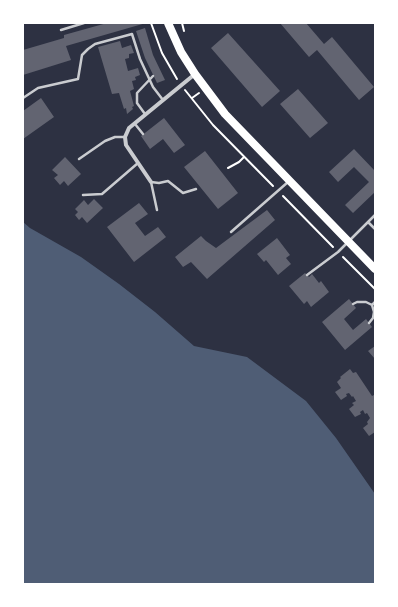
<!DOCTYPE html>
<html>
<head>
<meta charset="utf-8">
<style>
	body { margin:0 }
	#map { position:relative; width:398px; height:607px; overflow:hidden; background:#2d3142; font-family:Montserrat,sans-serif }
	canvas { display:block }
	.frame { position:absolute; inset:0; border:24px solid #fff; pointer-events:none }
</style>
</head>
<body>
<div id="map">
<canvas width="398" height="607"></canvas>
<div class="frame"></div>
</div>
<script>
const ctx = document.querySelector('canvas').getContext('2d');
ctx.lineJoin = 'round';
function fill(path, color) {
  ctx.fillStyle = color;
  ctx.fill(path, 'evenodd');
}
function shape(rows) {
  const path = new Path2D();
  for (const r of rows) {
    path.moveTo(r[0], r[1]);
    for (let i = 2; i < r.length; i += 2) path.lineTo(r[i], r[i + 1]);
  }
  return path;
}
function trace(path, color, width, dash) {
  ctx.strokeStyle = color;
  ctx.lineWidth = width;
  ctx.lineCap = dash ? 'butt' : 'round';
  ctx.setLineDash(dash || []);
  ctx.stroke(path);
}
const water = shape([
	[23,222,30,228,81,257,119,284,155,312,194,346,247,357,306,401,336,438,375,494,375,584,23,584]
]);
const building = shape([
	[107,23,146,23,66,46,71,60,23,75,23,50,64,38,64,35],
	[280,23,306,23,324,44,332,37,374,87,359,100,317,50,309,57],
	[145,28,153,55,165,80,157,83,145,58,136,31],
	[228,33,280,91,262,107,211,48],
	[120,41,122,48,131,45,134,53,129,54,129,58,125,59,128,71,138,68,140,75,135,77,136,80,132,81,134,89,130,91,134,106,132,107,133,109,127,114,126,108,124,109,119,93,112,94,98,47],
	[298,89,328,123,310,138,280,104],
	[41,98,54,117,23,139,23,111],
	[164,118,185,145,174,153,163,139,150,149,141,136],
	[354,149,375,171,375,192,353,213,345,205,369,182,354,167,338,182,329,172],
	[205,151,238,193,218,209,184,167],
	[65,157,81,174,68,186,64,181,60,185,54,178,58,175,52,170],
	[94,199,103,208,87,223,82,217,79,220,75,215,78,212,75,209,84,200,88,205],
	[139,203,148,214,135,223,145,236,158,227,166,237,134,262,107,227],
	[267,210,275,220,207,279,191,262,183,267,175,257,201,236,206,241,216,248],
	[277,238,290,255,286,258,291,264,278,275,266,260,264,262,257,254],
	[305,273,309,277,312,274,319,283,321,281,329,292,311,307,307,301,304,304,289,286],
	[349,299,356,308,344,319,353,330,366,319,372,327,345,350,322,322],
	[375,346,375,359,368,351],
	[350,369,353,373,356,372,372,396,374,395,375,397,375,429,374,430,375,432,369,436,363,428,368,424,367,422,370,418,367,413,365,414,363,410,360,412,361,414,355,417,349,409,354,405,352,403,356,401,353,396,352,397,349,393,346,394,347,396,341,400,335,392,341,388,337,382,341,378,340,377]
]);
const path = shape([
	[151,23,162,53,177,79],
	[182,23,184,31],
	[185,90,213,125,273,186],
	[192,98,199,93],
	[228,168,239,162,244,157],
	[283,196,333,247],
	[343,257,375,289]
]);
const service = shape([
	[61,30,84,23],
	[23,98,38,88,78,79,82,55,88,49,95,44,132,34,140,59,153,87,163,100],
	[145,114,137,103,137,93,153,76],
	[135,124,143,134],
	[79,159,105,141,115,137,125,137],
	[83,195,102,194,138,163],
	[157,210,151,182,159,183,168,181,183,193,196,189],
	[368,222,375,215],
	[231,232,288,182],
	[307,275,338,252,368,222,375,229],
	[353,304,357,302,366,302,372,305],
	[369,323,373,318,374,312,372,305,375,302]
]);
const minor = shape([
	[151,182,126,145,125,137,129,128,195,74]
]);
const secondary = shape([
	[168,23,181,52,195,74,225,114,375,269]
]);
fill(water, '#4f5d75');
fill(building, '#626471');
trace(path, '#fff', 2);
trace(service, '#caccd0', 2.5);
trace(minor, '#caccd0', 4);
trace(secondary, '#fff', 8);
</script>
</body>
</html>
